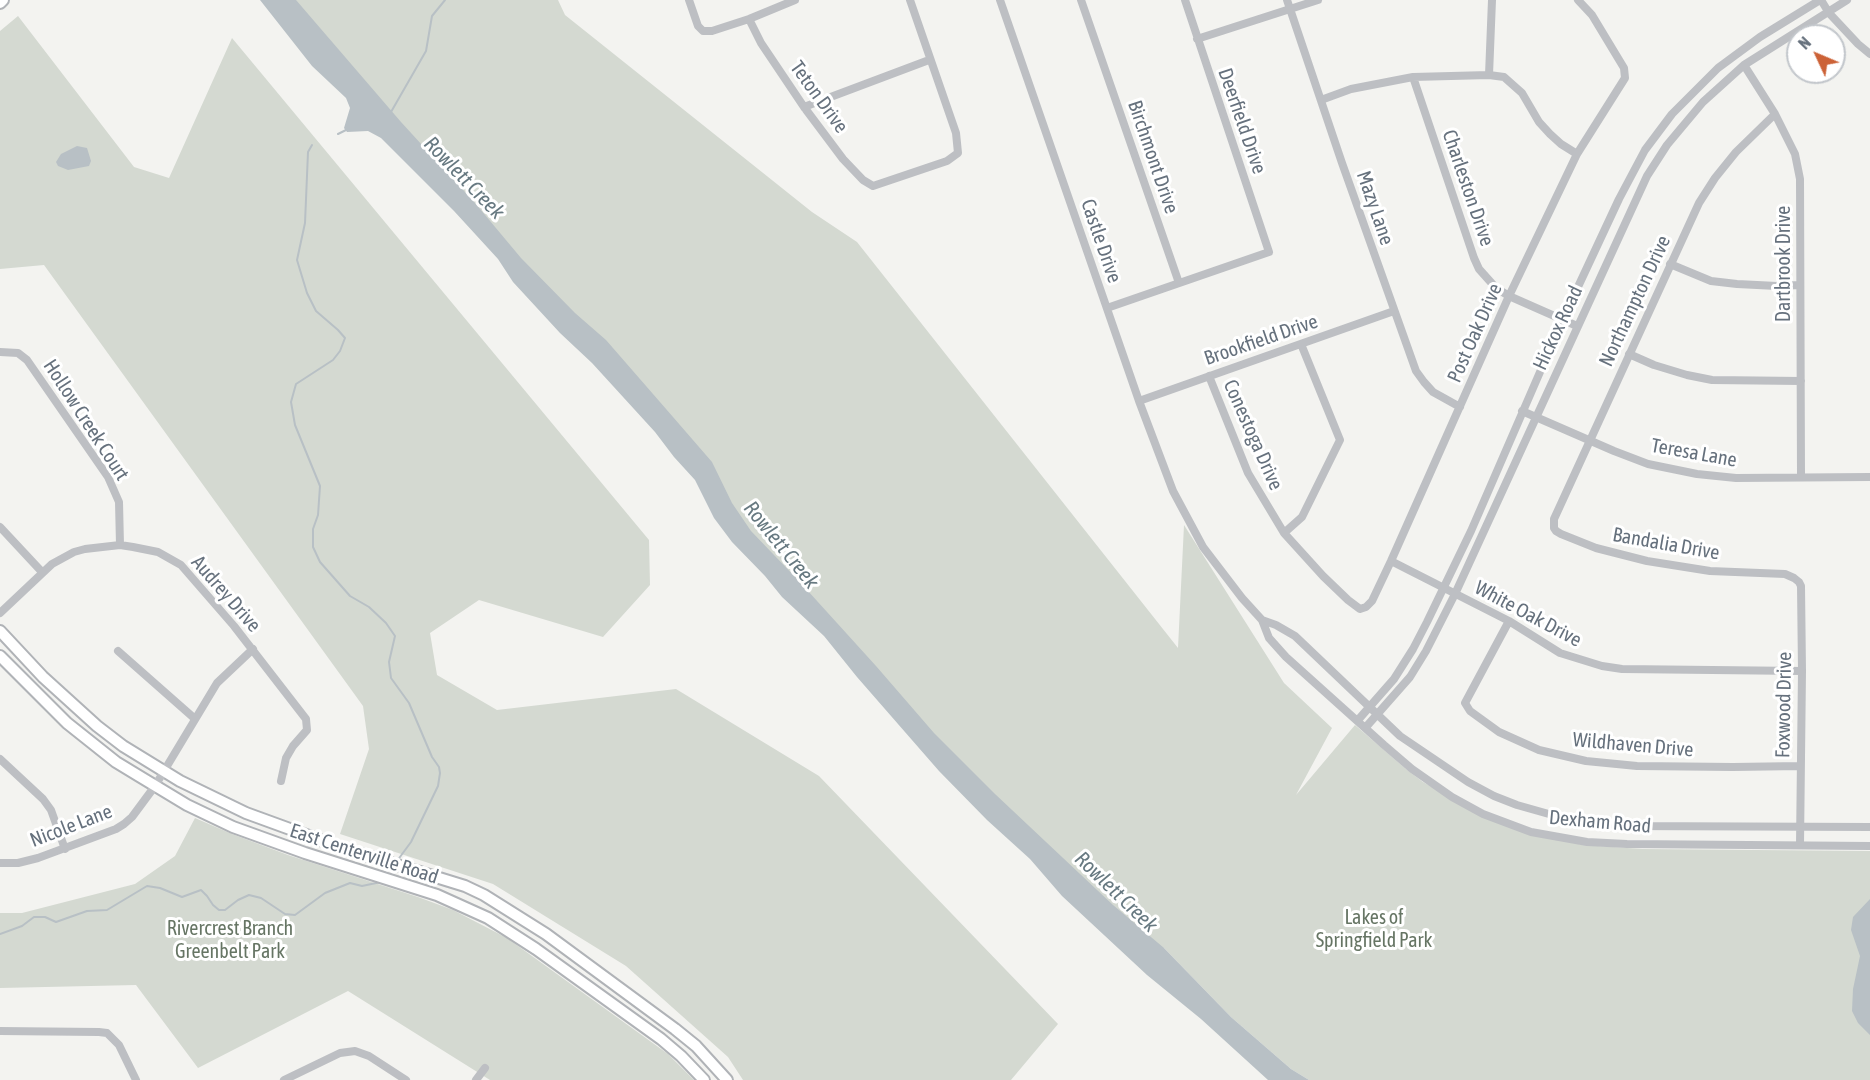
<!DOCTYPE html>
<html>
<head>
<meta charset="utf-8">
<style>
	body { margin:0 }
	#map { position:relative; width:1870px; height:1080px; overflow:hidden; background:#f3f3f0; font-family:"Asap Condensed",sans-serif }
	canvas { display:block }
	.north { position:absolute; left:1786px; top:24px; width:60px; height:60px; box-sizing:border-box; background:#fff; border:2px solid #c2c6cb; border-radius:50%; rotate:314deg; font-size:16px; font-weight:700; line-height:24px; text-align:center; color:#66717d }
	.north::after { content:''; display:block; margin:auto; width:21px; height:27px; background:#cc6237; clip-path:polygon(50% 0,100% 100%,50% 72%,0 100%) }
</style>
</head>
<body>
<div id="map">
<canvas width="1870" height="1080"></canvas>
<div class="north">N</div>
</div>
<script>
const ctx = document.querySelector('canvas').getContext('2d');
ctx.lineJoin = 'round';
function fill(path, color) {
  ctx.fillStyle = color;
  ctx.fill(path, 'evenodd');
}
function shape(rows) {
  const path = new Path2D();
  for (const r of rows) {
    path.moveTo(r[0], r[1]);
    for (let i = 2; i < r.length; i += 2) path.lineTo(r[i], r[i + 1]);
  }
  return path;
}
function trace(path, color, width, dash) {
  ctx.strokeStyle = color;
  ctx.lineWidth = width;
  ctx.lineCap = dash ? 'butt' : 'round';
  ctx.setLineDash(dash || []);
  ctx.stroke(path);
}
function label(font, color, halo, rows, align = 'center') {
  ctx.font = font + ' "Asap Condensed",sans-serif';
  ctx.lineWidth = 6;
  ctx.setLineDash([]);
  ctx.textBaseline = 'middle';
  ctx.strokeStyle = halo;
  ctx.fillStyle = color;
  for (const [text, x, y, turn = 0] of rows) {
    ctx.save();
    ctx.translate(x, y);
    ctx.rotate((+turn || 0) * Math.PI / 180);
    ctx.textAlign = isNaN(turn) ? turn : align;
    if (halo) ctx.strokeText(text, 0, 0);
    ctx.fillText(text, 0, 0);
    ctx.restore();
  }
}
const green = shape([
	[282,0,558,0,565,15,812,212,857,242,1178,648,1184,525,1284,683,1332,728,1296,795,1355,725,1406,769,1423,782,1483,816,1582,845,1643,849,1870,851,1870,1080,1309,1080,1291,1069,1231,1017,1164,948,1160,953,941,756,789,585],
	[18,16,134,167,169,178,232,38,649,540,650,585,603,637,479,600,430,633,437,675,497,710,676,689,819,776,1058,1024,1011,1080,743,1080,728,1057,626,966,493,884,340,834,369,749,363,706,44,265,0,269,0,31],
	[195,818,232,834,288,855,418,897,453,910,507,938,668,1054,694,1080,490,1080,348,991,198,1068,136,985,0,988,0,913,22,913,135,884,175,856]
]);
const water = shape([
	[260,0,296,0,401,122,475,203,521,258,575,313,606,340,673,417,712,462,732,503,751,531,798,580,876,666,934,733,995,794,1113,905,1164,948,1231,1017,1291,1069,1309,1080,1268,1080,1201,1019,1147,975,1062,896,1030,859,987,820,939,771,857,677,824,636,782,597,765,576,732,542,714,518,695,480,674,457,655,432,592,363,560,333,513,282,498,259,454,211,381,138,368,131,347,132,344,128,350,108,346,98,312,66],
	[77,146,87,148,91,161,89,166,68,170,58,166,56,162,61,154],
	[1870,899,1870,1035,1858,1023,1852,1011,1853,989,1860,956,1851,930,1853,917]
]);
const stream = shape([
	[391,112,426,51,432,16,445,0],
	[338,134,346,130],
	[312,145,308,152,305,223,297,260,307,293,316,311,338,330,345,338,340,351,333,360,296,384,291,402,295,425,320,486,318,515,313,529,313,547,320,562,350,596,369,607,386,623,395,636,389,662,391,678,409,703,432,757,439,767,440,773,438,786,411,842,397,861],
	[0,934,22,926,34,917,45,917,56,922,87,911,107,910,147,886,160,888,182,897,201,890,207,896,213,905,219,910,225,910,238,900,249,895,261,898,285,914,295,915,325,893,350,883,362,886,381,882]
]);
const minor = shape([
	[689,0,698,26,703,31,712,31,749,19,795,0],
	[1000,0,1139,401,1173,491,1203,547,1242,598,1262,620,1269,638,1286,657,1384,745,1412,769,1452,797,1483,814,1531,832,1587,842,1627,844,1870,846],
	[1081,0,1179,283],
	[1287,0,1342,163,1416,371,1424,382,1433,392,1460,407],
	[1821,0,1829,13,1858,44,1870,54],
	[749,19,761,43,804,107,843,159,863,180,873,186,947,161,958,153,956,133,910,0],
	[1197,39,1318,0],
	[1744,65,1775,114,1795,154,1800,179,1801,476],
	[1489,75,1492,0],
	[1413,77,1474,258,1479,269,1496,288,1509,296,1577,326],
	[1321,100,1351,89,1413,77,1489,75,1504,77,1522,93,1539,122,1550,134,1561,144,1577,154],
	[804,107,929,60],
	[1775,114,1736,152,1715,178,1699,203,1554,519,1554,528,1556,531,1561,534,1596,548,1647,561,1710,571,1785,574,1794,578,1799,582,1801,586,1802,671,1800,845],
	[1670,264,1711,281,1737,284,1777,286,1800,285],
	[1107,308,1269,252,1185,0],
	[0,352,18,353,27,360,108,477,119,502,120,545],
	[1629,354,1654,365,1687,375,1712,380,1801,381],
	[1209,376,1248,473,1284,533,1323,576,1348,600,1360,609,1366,607,1372,601,1391,561,1509,296,1577,154,1625,78,1624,68,1592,15,1578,0],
	[1139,401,1394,311],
	[1522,411,1614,451,1648,464,1697,474,1736,478,1870,477],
	[0,527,42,572],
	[1284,533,1302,517,1340,440,1301,344],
	[1391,561,1509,621,1560,653,1602,666,1622,669,1802,671],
	[0,613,52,564,74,552,85,549,120,545,133,547,158,552,181,565,234,626,306,719,307,730,293,746,286,758,281,781],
	[1262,620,1276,625,1295,636,1400,736,1468,782,1494,796,1517,805,1563,818,1622,826,1870,827],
	[1509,621,1465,703,1470,711,1499,732,1539,750,1586,761,1637,766,1733,767,1800,766],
	[118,651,194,718],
	[1358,720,1394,679,1413,649,1427,622,1471,531,1563,319,1619,199,1645,150,1672,114,1718,68,1760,37,1820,0],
	[1366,727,1410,677,1426,651,1455,594,1647,176,1667,145,1703,102,1744,65,1847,0],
	[0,759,43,799,51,810,65,849],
	[0,863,18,863,38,858,116,829,124,824,132,817,155,786,217,683,253,649],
	[0,1031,99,1032,107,1033,119,1045,136,1080],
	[284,1080,340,1053,355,1051,369,1056,406,1080],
	[476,1080,485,1068]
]);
const major = shape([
	[0,3,3,0],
	[0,631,43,677,97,726,123,746,180,781,246,813,342,848,465,886,484,895,546,934,675,1029,696,1046,727,1080],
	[0,656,67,723,116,762,139,776,187,805,233,827,305,853,437,895,488,918,536,949,661,1039,681,1056,704,1080]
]);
const streetNames = [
	["Teton Drive",819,97,54],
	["Deerfield Drive",1242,121,71],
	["Birchmont Drive",1153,157,71],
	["Charleston Drive",1468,188,71],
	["Mazy Lane",1375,208,71],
	["Castle Drive",1101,241,71],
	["Dartbrook Drive",1784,264,-90],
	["Northampton Drive",1635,301,-65],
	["Hickox Road",1558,328,-65],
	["Post Oak Drive",1475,333,-66],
	["Brookfield Drive",1261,340,-19],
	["Hollow Creek Court",86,420,57],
	["Conestoga Drive",1253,435,66],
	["Teresa Lane",1694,453,10],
	["Bandalia Drive",1666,544,10],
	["Audrey Drive",226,594,49],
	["White Oak Drive",1528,614,28],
	["Foxwood Drive",1784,705,-89],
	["Wildhaven Drive",1633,745,5],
	["Dexham Road",1600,822,5],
	["Nicole Lane",71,826,-21],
	["East Centerville Road",364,854,18]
];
const parkNames = [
	["Lakes of",1374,918],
	["Springfield Park",1374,941],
	["Rivercrest Branch",230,929],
	["Greenbelt Park",230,952]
];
const waterNames = [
	["Rowlett Creek",464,178,46],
	["Rowlett Creek",781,545,51],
	["Rowlett Creek",1116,892,44]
];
fill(green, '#d4d9d1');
fill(water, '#b8c0c5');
trace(stream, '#b8c0c5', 2);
trace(major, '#b0b3b7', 14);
trace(minor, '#bdbfc3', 8);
trace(major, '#fff', 10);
label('20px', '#66717d', '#fff', streetNames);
label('20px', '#667564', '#fff', parkNames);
label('italic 21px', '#677981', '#fff', waterNames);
</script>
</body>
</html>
